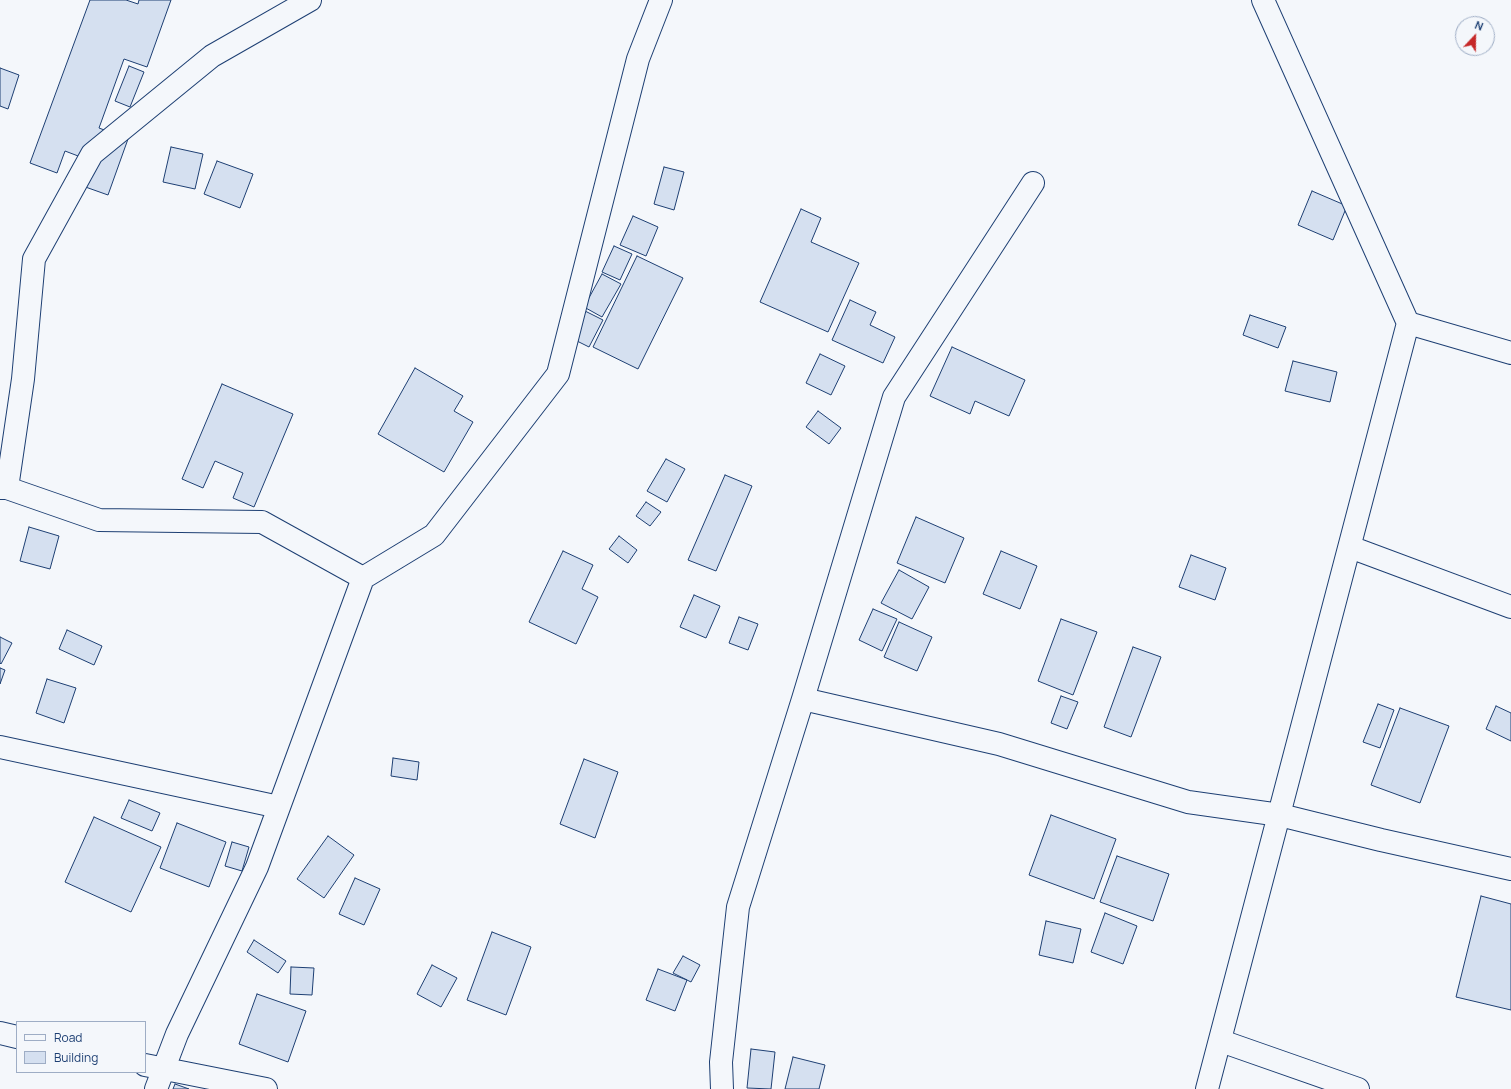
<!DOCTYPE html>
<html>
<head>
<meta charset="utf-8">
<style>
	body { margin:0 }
	#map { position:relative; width:1511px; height:1089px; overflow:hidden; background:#f4f7fb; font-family:Manrope,sans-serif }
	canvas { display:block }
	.legend { position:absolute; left:16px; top:1021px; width:130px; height:52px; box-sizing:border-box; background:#f4f7fb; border:1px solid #9eadc5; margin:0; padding:5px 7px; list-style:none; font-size:12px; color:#1d3f73 }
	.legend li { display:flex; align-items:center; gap:8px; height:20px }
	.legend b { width:20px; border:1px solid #9eadc5 }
	.north { position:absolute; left:1455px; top:16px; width:40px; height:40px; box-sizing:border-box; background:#f4f7fb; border:1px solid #9eadc5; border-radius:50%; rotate:22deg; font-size:11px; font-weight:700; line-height:16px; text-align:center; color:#1d3f73 }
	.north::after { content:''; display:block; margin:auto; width:14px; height:18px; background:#c62828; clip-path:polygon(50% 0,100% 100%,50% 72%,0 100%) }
</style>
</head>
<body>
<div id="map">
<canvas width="1511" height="1089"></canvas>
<ul class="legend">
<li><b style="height:5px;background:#f4f7fb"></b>Road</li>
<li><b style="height:11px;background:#d5e0f0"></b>Building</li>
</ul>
<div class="north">N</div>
</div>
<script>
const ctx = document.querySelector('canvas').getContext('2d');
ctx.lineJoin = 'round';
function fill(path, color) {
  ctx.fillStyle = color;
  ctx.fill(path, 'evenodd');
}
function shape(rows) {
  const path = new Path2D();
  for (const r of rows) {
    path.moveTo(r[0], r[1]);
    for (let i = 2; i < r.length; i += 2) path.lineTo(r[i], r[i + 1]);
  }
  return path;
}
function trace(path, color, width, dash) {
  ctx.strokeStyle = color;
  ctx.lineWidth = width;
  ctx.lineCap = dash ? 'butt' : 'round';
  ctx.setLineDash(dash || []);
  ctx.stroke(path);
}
const building = shape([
	[90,0,126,0,138,4,139,0,171,0,147,67,124,59,99,128,128,139,108,195,77,184,86,159,65,151,57,173,30,163,90,0],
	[129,66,144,72,130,107,115,101,129,66],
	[0,68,19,75,8,109,0,106,0,68],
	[171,147,203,154,195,189,163,182,171,147],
	[217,161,253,174,240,208,204,194,217,161],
	[664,167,684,172,674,210,654,204,664,167],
	[1312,191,1347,206,1333,240,1298,225,1312,191],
	[801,209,821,218,811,242,859,263,828,332,760,302,801,209],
	[633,216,658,227,646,256,620,245,633,216],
	[614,246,632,254,620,280,602,272,614,246],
	[637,256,683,278,638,369,593,347,637,256],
	[602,274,621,284,602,317,584,307,602,274],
	[850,300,876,312,870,325,895,337,883,363,832,340,850,300],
	[583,310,603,320,589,347,569,337,583,310],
	[1250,315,1286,327,1278,348,1243,335,1250,315],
	[952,347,1025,380,1009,416,975,401,970,414,930,396,952,347],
	[820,354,845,366,831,395,806,383,820,354],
	[1293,361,1337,372,1330,402,1285,391,1293,361],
	[415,368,463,396,454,411,473,422,444,472,378,434,415,368],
	[222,384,293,414,254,507,233,498,243,473,215,461,203,488,182,479,222,384],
	[818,411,841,428,829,444,806,427,818,411],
	[666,459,685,469,667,502,647,491,666,459],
	[725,475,752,486,716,571,688,560,725,475],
	[646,502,661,512,650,526,636,516,646,502],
	[916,517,964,538,945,583,897,563,916,517],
	[29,527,59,536,50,569,20,561,29,527],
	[619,536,637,550,628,563,609,549,619,536],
	[563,551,593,565,582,589,598,597,576,644,529,622,563,551],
	[1001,551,1037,566,1020,609,983,594,1001,551],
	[1191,555,1226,568,1215,600,1179,587,1191,555],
	[899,570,929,587,912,619,881,603,899,570],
	[694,595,720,606,706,638,680,627,694,595],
	[873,609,897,619,882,651,859,640,873,609],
	[739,617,758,624,748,650,729,643,739,617],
	[1061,619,1097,632,1073,695,1038,681,1061,619],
	[899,622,932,637,917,671,884,657,899,622],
	[67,630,102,646,94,665,59,649,67,630],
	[0,637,12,643,1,664,0,663,0,637],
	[1133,647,1161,657,1131,737,1104,727,1133,647],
	[0,668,5,670,0,684,0,668],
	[47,679,76,688,64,723,36,713,47,679],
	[1061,696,1078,702,1067,729,1051,723,1061,696],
	[1378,704,1394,710,1380,748,1363,742,1378,704],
	[1496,706,1511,713,1511,741,1486,729,1496,706],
	[1400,708,1449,726,1420,803,1371,785,1400,708],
	[393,758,419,762,417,780,391,776,393,758],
	[584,759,618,772,595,838,560,824,584,759],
	[129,800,160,813,152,831,121,818,129,800],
	[1051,815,1116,839,1094,899,1029,875,1051,815],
	[94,817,161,847,131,912,65,882,94,817],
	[177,823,226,842,209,887,160,868,177,823],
	[328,836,354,855,324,898,297,879,328,836],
	[232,842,249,847,242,871,225,866,232,842],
	[1117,856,1169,874,1153,921,1100,902,1117,856],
	[355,878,380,889,364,925,339,914,355,878],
	[1481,896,1511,904,1511,1010,1456,997,1481,896],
	[1105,913,1137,926,1123,964,1091,952,1105,913],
	[1046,921,1081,929,1073,963,1039,955,1046,921],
	[492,932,531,947,506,1015,467,1000,492,932],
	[254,940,286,961,278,973,247,952,254,940],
	[683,956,700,965,691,982,673,973,683,956],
	[432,965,457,978,441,1007,417,994,432,965],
	[291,967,314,968,312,995,290,994,291,967],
	[658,969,687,980,675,1011,646,1000,658,969],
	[257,994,306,1011,288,1062,239,1044,257,994],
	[751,1049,775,1052,771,1089,747,1088,751,1049],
	[793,1057,825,1065,819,1089,785,1089,793,1057],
	[175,1084,189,1089,173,1089,175,1084]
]);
const minor = shape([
	[1408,323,1511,353],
	[0,488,7,488,99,520,262,522,363,578],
	[7,488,23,379,34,259,92,154,212,56,310,0],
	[1350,547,1511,607],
	[803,699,999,744,1188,802,1280,815,1381,840,1511,869],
	[0,747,279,807],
	[0,1033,17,1037],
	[1221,1041,1358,1089],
	[145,1065,266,1089],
	[156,1089,177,1034,257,867,363,578,434,535,558,374,638,59,661,0],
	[722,1089,721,1062,738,907,803,699,894,397,1033,183],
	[1207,1089,1408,323,1263,0]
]);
fill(building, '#d5e0f0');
trace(building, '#1d3f73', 1);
trace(minor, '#1d3f73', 24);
trace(minor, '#f4f7fb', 22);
</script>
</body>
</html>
